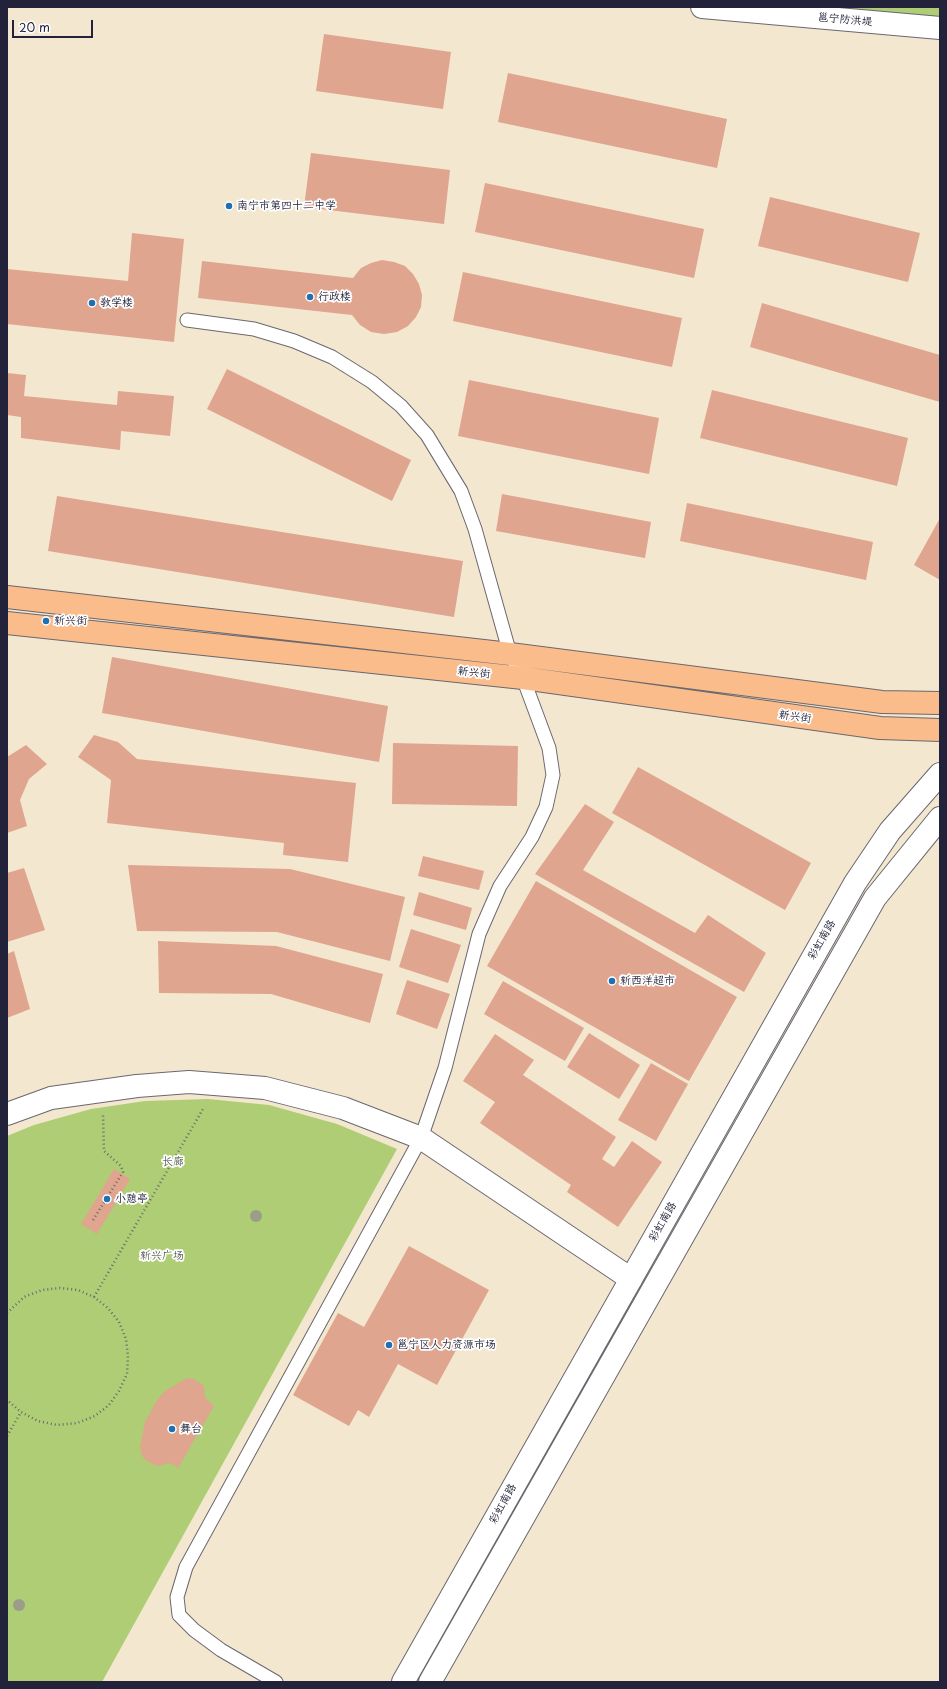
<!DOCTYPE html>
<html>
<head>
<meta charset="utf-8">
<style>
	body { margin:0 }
	#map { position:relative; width:947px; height:1689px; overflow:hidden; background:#f3e7cf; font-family:"Playpen Sans",sans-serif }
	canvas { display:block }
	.frame { position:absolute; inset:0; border:8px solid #22223b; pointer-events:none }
	.scale { position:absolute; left:12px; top:20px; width:81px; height:18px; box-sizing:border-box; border:2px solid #22223b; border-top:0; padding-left:5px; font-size:12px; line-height:14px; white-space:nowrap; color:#22223b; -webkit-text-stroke:3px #fff; paint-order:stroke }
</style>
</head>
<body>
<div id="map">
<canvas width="947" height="1689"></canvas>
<div class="frame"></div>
<div class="scale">20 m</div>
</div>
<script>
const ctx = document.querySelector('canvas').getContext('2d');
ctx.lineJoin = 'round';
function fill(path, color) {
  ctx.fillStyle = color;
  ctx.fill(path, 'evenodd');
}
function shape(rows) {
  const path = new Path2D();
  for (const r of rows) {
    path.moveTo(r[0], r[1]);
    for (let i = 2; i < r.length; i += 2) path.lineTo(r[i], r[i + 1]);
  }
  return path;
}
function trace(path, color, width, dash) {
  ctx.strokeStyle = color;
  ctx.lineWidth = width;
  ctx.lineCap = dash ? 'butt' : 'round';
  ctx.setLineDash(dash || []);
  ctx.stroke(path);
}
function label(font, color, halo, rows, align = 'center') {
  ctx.font = font + ' "Playpen Sans","LXGW WenKai TC",sans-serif';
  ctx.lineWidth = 3.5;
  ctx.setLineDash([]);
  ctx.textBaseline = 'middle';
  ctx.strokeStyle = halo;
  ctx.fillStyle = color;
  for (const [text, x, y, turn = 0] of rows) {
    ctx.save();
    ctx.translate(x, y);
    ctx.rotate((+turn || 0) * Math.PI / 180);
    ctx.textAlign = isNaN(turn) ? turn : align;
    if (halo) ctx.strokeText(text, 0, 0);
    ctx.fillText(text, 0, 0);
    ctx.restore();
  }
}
const green = shape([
	[702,7,940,7,940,28],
	[208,1099,269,1105,337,1124,397,1149,102,1682,7,1682,7,1136,34,1125,91,1109,145,1101]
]);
const building = shape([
	[324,34,451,52,443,109,316,91],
	[508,73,727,119,717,168,498,122],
	[311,153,450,170,444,224,304,207],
	[485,183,704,229,694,278,475,232],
	[770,197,920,233,908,282,758,246],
	[132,233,184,239,174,342,7,324,7,269,128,281],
	[382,260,394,262,405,266,413,274,419,284,422,295,421,307,416,317,408,326,397,332,384,334,371,332,360,325,352,315,198,298,202,261,353,278,361,268,371,263],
	[463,272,682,318,672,367,453,321],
	[762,303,940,355,940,402,750,347],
	[227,369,411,460,392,501,207,409],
	[7,373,26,375,24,396,117,405,118,391,174,396,170,436,121,431,120,450,21,438,21,417,7,415],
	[469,380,659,418,649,474,458,436],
	[712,390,908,438,897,486,700,438],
	[502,494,651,522,645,558,496,531],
	[57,496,463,561,454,617,48,551],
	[687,503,873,542,866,580,680,541],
	[940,518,940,580,914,565],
	[112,657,388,706,379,762,102,713],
	[94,735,118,742,137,759,356,783,348,862,283,855,284,843,107,823,111,780,78,757],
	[393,743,518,746,517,806,392,804],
	[26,745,47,764,29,779,20,800,27,826,7,833,7,757],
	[638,767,811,863,785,910,612,813],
	[585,804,614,822,583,870,695,933,708,915,766,953,744,992,535,874],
	[423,856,484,871,479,890,418,876],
	[128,865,290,869,405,897,390,961,277,932,137,931],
	[24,868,45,930,7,942,7,873],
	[536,881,737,997,689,1081,487,966],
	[419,892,472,908,466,930,413,915],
	[411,929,461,945,448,983,399,967],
	[158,941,276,946,383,974,370,1023,271,994,159,993],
	[14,951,30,1009,7,1018,7,954],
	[407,980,450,994,437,1029,396,1014],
	[503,981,584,1028,565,1061,484,1014],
	[589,1033,640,1065,619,1099,567,1067],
	[495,1034,534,1060,523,1075,616,1137,602,1159,614,1167,632,1141,662,1162,618,1227,567,1192,571,1185,480,1123,495,1102,463,1081],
	[651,1063,688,1084,656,1141,618,1120],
	[114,1169,130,1179,97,1234,81,1224],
	[409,1246,489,1290,437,1385,398,1364,369,1417,358,1410,349,1426,293,1395,338,1313,364,1327],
	[187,1378,194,1379,204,1386,205,1398,214,1406,178,1468,170,1463,157,1466,147,1461,142,1456,140,1447,145,1422,157,1400,165,1391]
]);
const path = shape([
	[93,1220,123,1172,121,1166,104,1151,103,1115],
	[94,1297,203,1109],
	[7,1313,24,1297,42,1290,60,1288,78,1290,94,1297,108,1308,119,1322,126,1339,128,1356,127,1374,119,1391,109,1405,95,1416,77,1423,57,1425,38,1421,21,1412,7,1400],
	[7,1436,21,1412]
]);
const service = shape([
	[187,320,254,329,294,341,332,357,372,382,401,406,427,435,461,491,475,529,510,654,523,678,549,748,553,775,546,807,532,837,500,886,479,934,445,1068,421,1138,186,1567,177,1597,179,1615,194,1630,221,1650,276,1682]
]);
const minor = shape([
	[702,7,940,28],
	[7,1114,51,1098,137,1086,189,1082,265,1088,343,1108,421,1138,631,1279]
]);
const tertiary = shape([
	[403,1682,855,883,890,831,940,774],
	[430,1682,875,898,940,818]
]);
const primary = shape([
	[7,597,510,654,882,702,940,703],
	[7,623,523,678,880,728,940,730]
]);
const trees = [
	[256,1216],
	[19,1605]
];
const markers = [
	[229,206,4,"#1f6fb2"],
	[310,297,4,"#1f6fb2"],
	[92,303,4,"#1f6fb2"],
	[46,621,4,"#1f6fb2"],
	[612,981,4,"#1f6fb2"],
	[107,1199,4,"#1f6fb2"],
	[389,1345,4,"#1f6fb2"],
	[172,1429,4,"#1f6fb2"]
];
const streetNames = [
	["邕宁防洪堤",845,20,5],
	["新兴街",474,673,6],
	["新兴街",795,717,8],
	["彩虹南路",822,940,-60],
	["彩虹南路",663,1222,-60],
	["彩虹南路",503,1504,-61]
];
const poiNames = [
	["南宁市第四十二中学",237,206],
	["行政楼",318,297],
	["教学楼",100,303],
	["新兴街",54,621],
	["新西洋超市",620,981],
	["小憩亭",115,1199],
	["邕宁区人力资源市场",397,1345],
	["舞台",180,1429]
];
const parkNames = [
	["长廊",173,1162],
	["新兴广场",162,1256]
];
fill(green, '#aecd75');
fill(building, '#e0a58e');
trace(service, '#6b676f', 15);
trace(minor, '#6b676f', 24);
trace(tertiary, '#6b676f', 24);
trace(primary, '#6b676f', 24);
trace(path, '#6b676f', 2.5, [1, 3]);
trace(service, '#fff', 13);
trace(minor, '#fff', 22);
trace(tertiary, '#fff', 22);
trace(primary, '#f9bc8a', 22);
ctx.fillStyle = '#9b9c89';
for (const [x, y] of trees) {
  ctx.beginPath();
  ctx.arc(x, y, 6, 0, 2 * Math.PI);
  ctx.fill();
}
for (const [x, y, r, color] of markers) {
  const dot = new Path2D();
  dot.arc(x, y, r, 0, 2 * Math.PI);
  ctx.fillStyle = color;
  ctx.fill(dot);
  trace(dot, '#fff', 1.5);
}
label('11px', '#22223b', '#fff', streetNames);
label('11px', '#22223b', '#fff', poiNames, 'left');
label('11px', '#535e4f', '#fff', parkNames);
</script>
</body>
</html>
